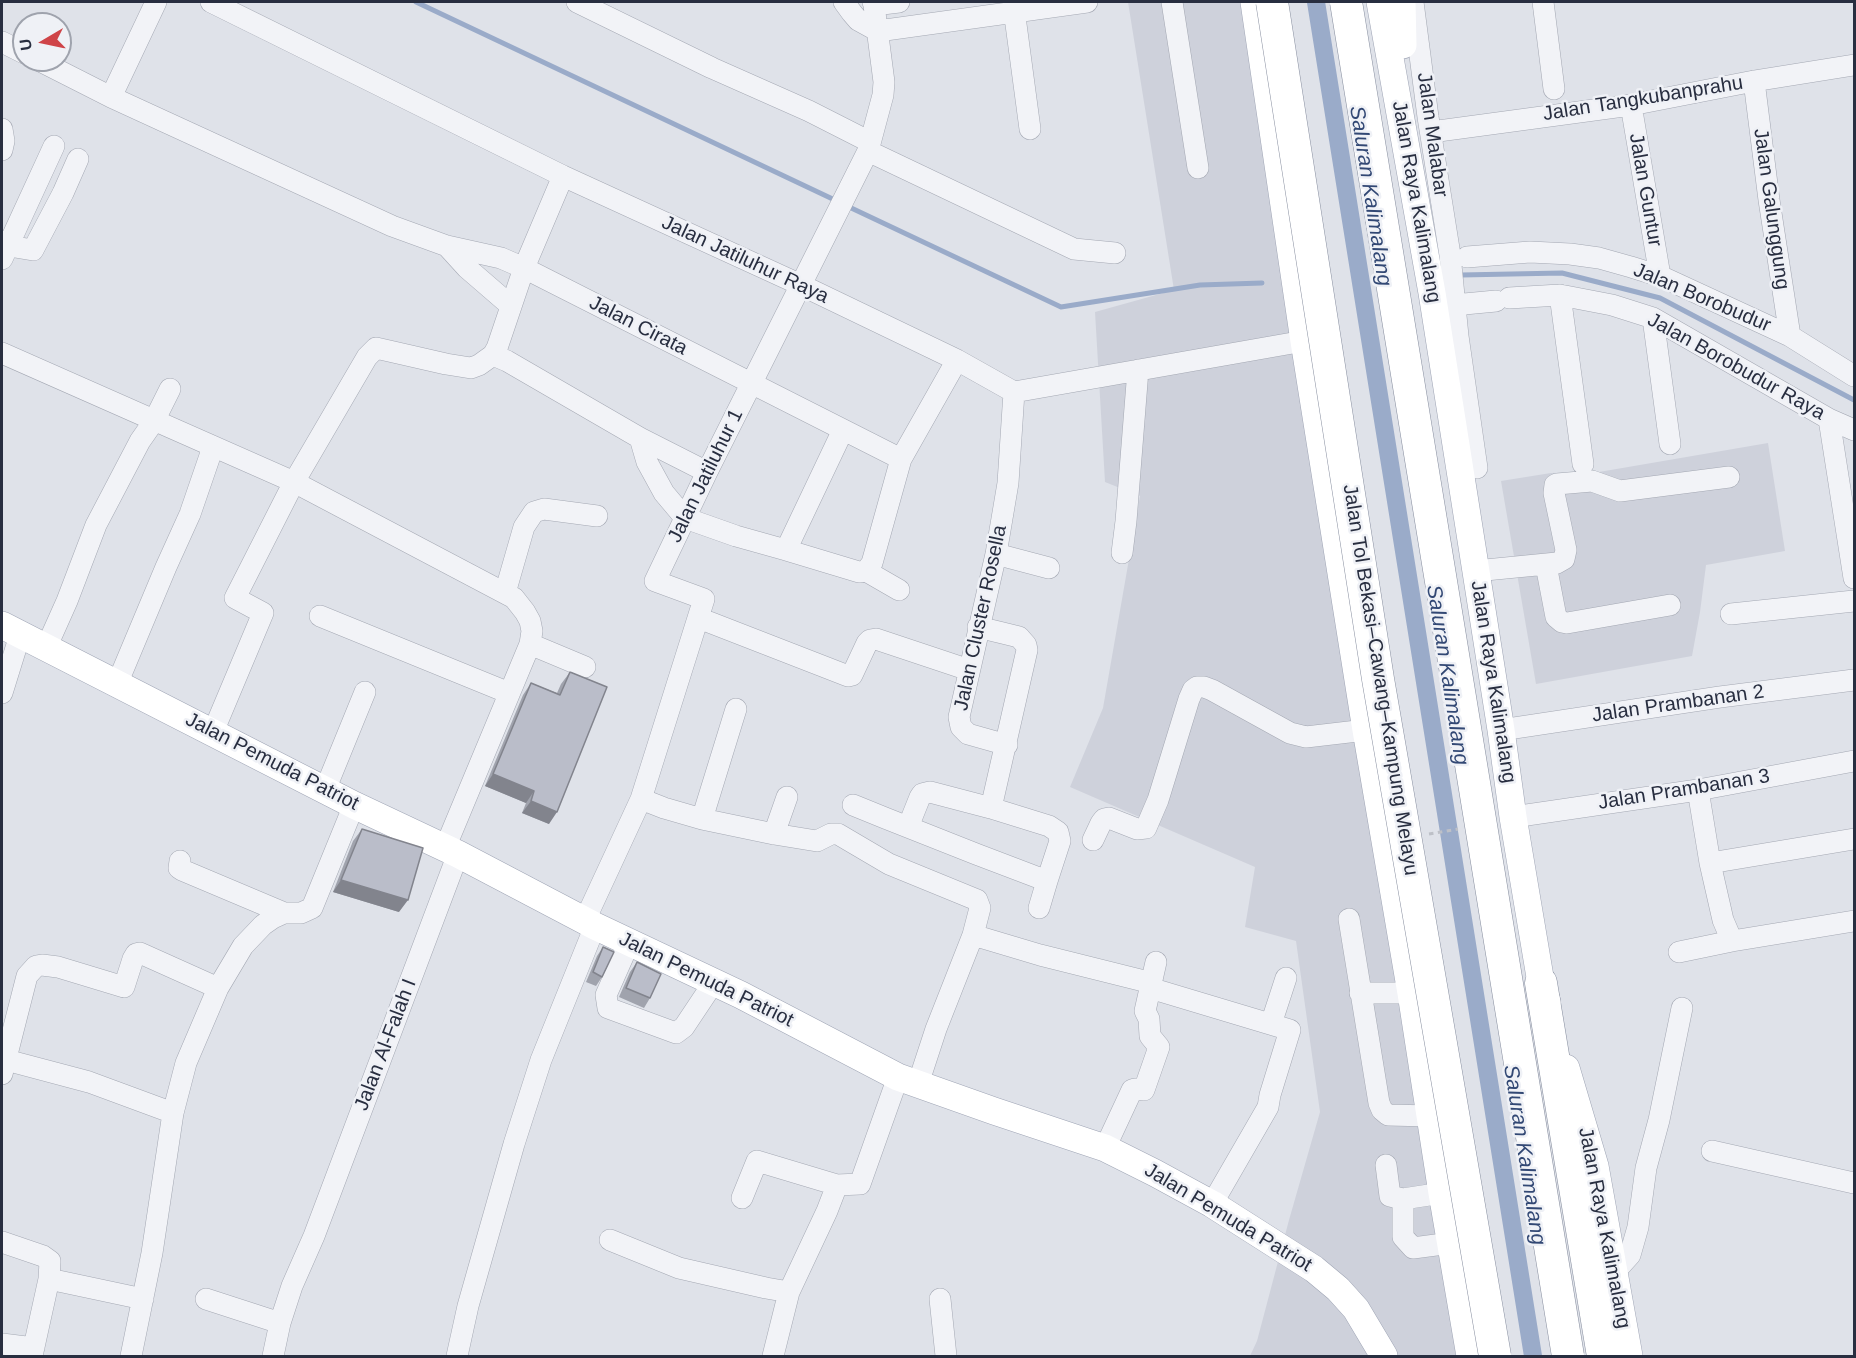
<!DOCTYPE html>
<html>
<head>
<meta charset="utf-8">
<style>
	body { margin:0 }
	#map { position:relative; width:1856px; height:1358px; overflow:hidden; background:#dfe2e9; font-family:Arial,sans-serif }
	canvas { display:block }
	.frame { position:absolute; inset:0; border:3px solid #282e40; pointer-events:none }
	.north { position:absolute; left:12px; top:12px; width:60px; height:60px; box-sizing:border-box; background:#eff1f6; border:2px solid #9fa3ad; border-radius:50%; rotate:261deg; font-size:16px; font-weight:700; line-height:24px; text-align:center; color:#282e40 }
	.north::after { content:''; display:block; margin:auto; width:21px; height:27px; background:#cf4448; clip-path:polygon(50% 0,100% 100%,50% 72%,0 100%) }
</style>
</head>
<body>
<div id="map">
<canvas width="1856" height="1358"></canvas>
<div class="frame"></div>
<div class="north">U</div>
</div>
<script>
const ctx = document.querySelector('canvas').getContext('2d');
ctx.lineJoin = 'round';
function fill(path, color) {
  ctx.fillStyle = color;
  ctx.fill(path, 'evenodd');
}
function shape(rows) {
  const path = new Path2D();
  for (const r of rows) {
    path.moveTo(r[0], r[1]);
    for (let i = 2; i < r.length; i += 2) path.lineTo(r[i], r[i + 1]);
  }
  return path;
}
function trace(path, color, width, dash) {
  ctx.strokeStyle = color;
  ctx.lineWidth = width;
  ctx.lineCap = dash ? 'butt' : 'round';
  ctx.setLineDash(dash || []);
  ctx.stroke(path);
}
function label(font, color, halo, rows, align = 'center') {
  ctx.font = font + ' Arial,sans-serif';
  ctx.lineWidth = 5;
  ctx.setLineDash([]);
  ctx.textBaseline = 'middle';
  ctx.strokeStyle = halo;
  ctx.fillStyle = color;
  for (const [text, x, y, turn = 0] of rows) {
    ctx.save();
    ctx.translate(x, y);
    ctx.rotate((+turn || 0) * Math.PI / 180);
    ctx.textAlign = isNaN(turn) ? turn : align;
    if (halo) ctx.strokeText(text, 0, 0);
    ctx.fillText(text, 0, 0);
    ctx.restore();
  }
}
const built = shape([
	[1128,2,1254,2,1470,1356,1250,1356,1257,1341,1289,1220,1320,1112,1296,941,1245,927,1255,867,1070,787,1103,708,1140,496,1105,482,1095,312,1174,290],
	[1768,443,1785,551,1706,565,1700,612,1692,656,1536,684,1501,481,1551,473,1599,472]
]);
const stream = shape([
	[416,2,839,202],
	[847,206,1061,307,1200,285,1262,283],
	[1461,275,1562,273,1660,298,1854,400]
]);
const canal = shape([
	[1316,2,1533,1356]
]);
const path = shape([
	[1429,834,1458,829]
]);
const minor = shape([
	[211,2,563,176,801,285,957,360,1014,392,1304,341],
	[577,2,712,68,809,111,870,142],
	[844,2,852,13,858,20,878,31,1087,2],
	[873,2,874,5,899,2],
	[1013,2,1030,129],
	[1172,2,1198,168],
	[1413,2,1428,117,1450,255,1458,336,1477,468],
	[1543,2,1554,89],
	[2,42,24,53],
	[38,60,111,97,392,226,447,246,501,258,524,268,901,459,872,563,866,571],
	[1754,81,1769,200,1790,336],
	[111,97,156,2],
	[1631,105,1660,276],
	[2,129,4,141,2,150],
	[1431,132,1631,105,1754,81,1854,65],
	[868,151,1074,249,1115,253],
	[2,242,9,246,33,250,63,193,78,159],
	[447,246,467,268,511,306],
	[1467,257,1530,252,1570,254,1599,258,1631,267,1660,276,1790,336,1854,376],
	[2,259,54,146],
	[1560,295,1583,464],
	[1509,298,1560,295,1612,305,1653,318,1829,419,1854,430],
	[1443,306,1496,301],
	[1653,318,1670,444],
	[2,353,294,482,514,598,525,612,530,621,532,631,530,644,445,848],
	[493,355,507,361,640,438,707,472],
	[1829,419,1854,578],
	[843,430,786,550,859,572,866,571,899,590],
	[640,438,647,462,664,493,685,518,736,536,786,550],
	[901,459,957,360],
	[1122,553,1126,521,1138,370],
	[996,554,1049,568],
	[1546,565,1556,617,1562,622,1567,623,1670,605],
	[1475,571,1557,563,1564,559,1566,550,1554,493,1555,485,1557,484,1592,481,1620,491,1729,477],
	[505,593,524,527,534,512,544,509,597,516],
	[1731,614,1854,601],
	[320,616,509,693],
	[709,622,848,676,852,675,867,643,870,640,876,639,969,670],
	[978,627,1019,637,1026,645,1027,650,991,808],
	[530,644,585,667],
	[46,648,67,601,96,525,140,441,154,421,170,389],
	[117,684,166,567,190,514,213,447],
	[2,693,20,635],
	[1501,730,1720,697,1854,680],
	[213,732,263,613,235,598,294,482,367,357,376,348,446,364,471,368,479,365,493,355,497,348,524,268,563,176],
	[1007,745,968,734,961,727,959,717,996,554,1008,483,1014,392],
	[325,790,365,692],
	[641,799,664,808,702,819,774,834,817,841,831,834,838,834,889,864,977,900,980,908,973,935,936,1029,918,1084],
	[853,805,885,818,976,854,1047,881,1060,841,1058,832,1049,826,991,808,930,792,922,794,920,797,908,827],
	[1513,817,1698,790,1854,761],
	[702,819,736,709],
	[774,834,787,797],
	[1093,840,1101,823,1104,819,1109,818,1137,829,1146,828,1158,800,1189,699,1193,690,1197,687,1204,687,1212,690,1290,733,1306,737,1366,730],
	[180,861,179,868,182,870,284,913],
	[1710,863,1854,839],
	[1039,908,1047,881],
	[1349,919,1379,1103,1382,1110,1388,1115,1430,1116],
	[585,920,641,799,704,599,655,581,707,472,868,151,883,95,884,82,874,5],
	[973,935,1040,955,1152,983],
	[1732,941,1854,921],
	[629,943,606,995,608,1008,676,1033,684,1027,714,982],
	[1679,952,1732,941,1723,920,1710,863,1698,790],
	[1150,988,1290,1030,1270,1095,1268,1107,1212,1204],
	[1360,993,1411,993],
	[1271,1024,1286,978],
	[2,1059,89,1082,173,1113],
	[2,1074,27,976,36,966,42,965,58,967,124,987,133,959,136,954,140,953,218,988],
	[1105,1148,1132,1090,1135,1089,1144,1090,1159,1047,1150,1036,1149,1019,1145,1011,1156,962],
	[1712,1151,1854,1183],
	[1386,1165,1390,1196,1403,1199,1442,1193],
	[837,1185,860,1184,898,1077],
	[742,1198,757,1161,837,1185,827,1211,789,1292],
	[1403,1199,1403,1237,1413,1248,1451,1243],
	[610,1240,679,1268,766,1288,789,1292,773,1356],
	[2,1242,43,1256,50,1261,49,1279,32,1356],
	[1613,1269,1621,1265,1630,1255,1638,1227,1646,1168,1659,1120,1682,1008],
	[49,1279,143,1299],
	[206,1299,280,1323],
	[940,1299,946,1356],
	[2,1344,34,1348],
	[131,1356,152,1253,173,1113,186,1063,218,988,243,946,263,925,273,918,284,913,301,913,312,908,354,805],
	[273,1356,280,1323,292,1286,314,1236,458,854],
	[457,1356,468,1306,514,1144,541,1060,595,926]
]);
const major = shape([
	[1254,2,1304,341,1366,730,1411,993,1442,1193,1470,1356],
	[1380,2,1432,293,1501,730,1513,817,1541,983,1547,1002],
	[1402,2,1403,45],
	[2,625,354,805,458,854,595,926,741,995,898,1077,994,1111,1105,1148,1155,1173,1212,1204,1314,1269,1338,1289,1356,1309,1384,1356],
	[1566,1068,1595,1166,1629,1356]
]);
const highway = shape([
	[1541,983,1603,1356]
]);
const highwayBridge = shape([
	[1272,2,1378,679,1495,1356],
	[1346,2,1568,1356]
]);
const wall = shape([
	[570,672,549,824,522,813,526,803,485,786,523,695,531,683,557,693,561,684],
	[362,829,399,912,333,892,353,841],
	[603,947,602,977,596,986,586,982,597,956],
	[637,962,650,998,644,1008,619,997,630,972]
]);
const shadedWall = shape([
	[493,774,534,791,526,803,485,786],
	[531,801,557,812,549,824,522,813],
	[341,880,408,900,399,912,333,892]
]);
const building = shape([
	[570,672,607,687,557,812,531,801,534,791,493,774,531,683,560,695,570,672],
	[362,829,423,848,408,900,341,880,362,829],
	[603,947,614,952,602,977,593,972,603,947],
	[637,962,661,974,650,998,626,988,637,962]
]);
const streetNames = [
	["Jalan Tangkubanprahu",1643,99,-9],
	["Jalan Malabar",1432,135,82],
	["Jalan Guntur",1645,190,80],
	["Jalan Raya Kalimalang",1416,202,80],
	["Jalan Galunggung",1771,209,82],
	["Jalan Jatiluhur Raya",745,260,25],
	["Jalan Borobudur",1702,298,23],
	["Jalan Cirata",638,326,27],
	["Jalan Borobudur Raya",1736,367,29],
	["Jalan Jatiluhur 1",706,476,-64],
	["Jalan Cluster Rosella",981,618,-78],
	["Jalan Tol Bekasi–Cawang–Kampung Melayu",1380,680,81],
	["Jalan Raya Kalimalang",1493,682,81],
	["Jalan Prambanan 2",1678,704,-8],
	["Jalan Pemuda Patriot",272,762,27],
	["Jalan Prambanan 3",1684,790,-9],
	["Jalan Pemuda Patriot",706,980,26],
	["Jalan Al-Falah I",386,1045,-69],
	["Jalan Pemuda Patriot",1228,1218,31],
	["Jalan Raya Kalimalang",1604,1228,79]
];
const waterNames = [
	["Saluran Kalimalang",1370,196,81],
	["Saluran Kalimalang",1447,675,81],
	["Saluran Kalimalang",1524,1155,81]
];
fill(built, '#ced1db');
trace(stream, '#9aabc9', 5);
trace(canal, '#9aabc9', 18);
trace(minor, '#a4a8b3', 22);
trace(major, '#9fa5b5', 28);
trace(highway, '#878e9f', 33);
trace(path, '#bdc0c7', 3, [4.5, 4.5]);
trace(minor, '#f2f3f7', 21);
trace(major, '#fff', 27);
trace(highway, '#fff', 32);
trace(highwayBridge, '#878e9f', 33, []);
trace(highwayBridge, '#fff', 32);
fill(wall, '#a0a3ad');
fill(shadedWall, '#82848d');
fill(building, '#babdc9');
trace(building, '#82848d', 1.5);
label('20px', '#282e40', '#eff1f6', streetNames);
label('italic 21px', '#324874', '#eff1f6', waterNames);
</script>
</body>
</html>
